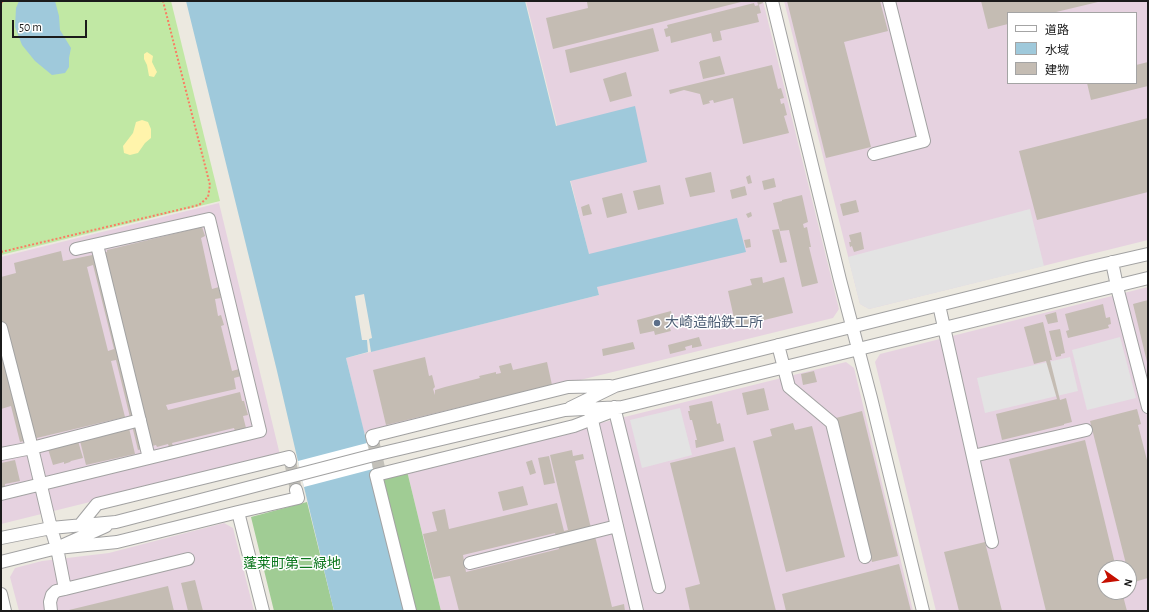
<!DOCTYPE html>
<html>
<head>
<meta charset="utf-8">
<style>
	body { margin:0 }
	#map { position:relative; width:1149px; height:612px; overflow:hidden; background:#ece9e0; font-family:"Alegreya Sans","Noto Sans JP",sans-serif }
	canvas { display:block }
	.frame { position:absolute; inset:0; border:2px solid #1b1b1b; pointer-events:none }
	.legend { position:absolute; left:1007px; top:12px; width:130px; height:72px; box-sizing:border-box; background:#fff; border:1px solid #a4a4a4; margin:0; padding:5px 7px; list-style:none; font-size:12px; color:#1b1b1b }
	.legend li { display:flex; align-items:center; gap:8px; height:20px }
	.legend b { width:20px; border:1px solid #a4a4a4 }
	.north { position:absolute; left:1097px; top:560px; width:40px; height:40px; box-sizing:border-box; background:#fff; border:1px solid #a4a4a4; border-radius:50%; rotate:104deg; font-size:11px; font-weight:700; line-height:16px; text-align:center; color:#1b1b1b }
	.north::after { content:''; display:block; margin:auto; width:14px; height:18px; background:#c50f00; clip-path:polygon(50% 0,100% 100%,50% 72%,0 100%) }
	.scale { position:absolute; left:12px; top:20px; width:75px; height:18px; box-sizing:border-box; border:2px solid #1b1b1b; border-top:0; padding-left:5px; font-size:12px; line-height:14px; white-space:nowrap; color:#1b1b1b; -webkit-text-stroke:3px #fff; paint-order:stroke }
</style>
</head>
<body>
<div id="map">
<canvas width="1149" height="612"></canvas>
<div class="frame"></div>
<ul class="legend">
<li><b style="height:5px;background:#fff"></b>道路</li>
<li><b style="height:11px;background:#9fc9db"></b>水域</li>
<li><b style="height:11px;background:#c4bcb3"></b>建物</li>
</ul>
<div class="north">N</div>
<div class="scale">50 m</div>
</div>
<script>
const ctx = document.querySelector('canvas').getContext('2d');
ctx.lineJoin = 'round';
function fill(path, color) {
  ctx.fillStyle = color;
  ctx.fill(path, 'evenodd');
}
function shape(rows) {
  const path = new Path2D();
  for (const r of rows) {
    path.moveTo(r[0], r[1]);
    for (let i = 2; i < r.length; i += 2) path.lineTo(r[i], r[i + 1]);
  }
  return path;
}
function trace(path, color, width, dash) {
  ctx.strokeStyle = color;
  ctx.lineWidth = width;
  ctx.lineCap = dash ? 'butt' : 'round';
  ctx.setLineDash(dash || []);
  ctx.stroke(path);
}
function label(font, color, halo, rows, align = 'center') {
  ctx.font = font + ' "Alegreya Sans","Noto Sans JP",sans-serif';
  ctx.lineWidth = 3;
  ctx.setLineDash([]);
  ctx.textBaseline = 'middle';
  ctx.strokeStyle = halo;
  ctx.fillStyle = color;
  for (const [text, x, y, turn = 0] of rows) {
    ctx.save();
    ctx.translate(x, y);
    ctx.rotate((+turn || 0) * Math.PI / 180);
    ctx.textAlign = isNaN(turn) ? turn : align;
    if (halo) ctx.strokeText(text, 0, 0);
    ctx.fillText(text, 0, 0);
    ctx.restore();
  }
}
const industrial = shape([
	[526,1,763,1,839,309,833,318,364,433,346,358,599,295],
	[784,1,1148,1,1148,240,869,309,860,304],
	[1008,13,1136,13,1136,83,1008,83],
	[219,203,280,455,1,524,1,257],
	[1148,287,1148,611,936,611,875,362,880,354],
	[1105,568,1129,568,1129,592,1105,592],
	[846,362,854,368,913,611,441,611,407,471],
	[224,523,233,528,254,611,19,611,10,577,15,568,42,561,109,553]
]);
const grass = shape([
	[1,1,171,1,220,201,1,255]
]);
const forest = shape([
	[407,471,441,611,414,611,383,478],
	[307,502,334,611,274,611,251,517]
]);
const sand = shape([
	[147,52,153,56,152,62,157,72,154,77,149,76,147,65,144,59,144,54],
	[142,120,148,122,151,129,151,138,145,143,138,153,130,155,124,153,123,146,133,133,136,122]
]);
const parking = shape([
	[1030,209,1044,266,869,309,860,304,848,257],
	[1120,337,1136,398,1087,410,1072,350],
	[1070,357,1078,391,985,413,977,378],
	[680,408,692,455,642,468,630,420]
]);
const water = shape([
	[19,1,55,1,59,16,60,30,71,48,69,58,69,67,65,73,52,75,35,61,22,45,15,27,16,8],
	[186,1,525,1,556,126,635,106,647,162,570,181,589,254,737,218,746,252,597,287,599,295,371,352,369,339,372,338,364,294,355,296,362,340,367,340,368,352,346,358,408,611,334,611,304,487,277,371]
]);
const pier = shape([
	[367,443,373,469,304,487,298,461]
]);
const building = shape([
	[590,1,741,1,741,2,553,49,546,18,588,8,587,2],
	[757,1,762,1,763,3,758,5],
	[787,1,880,1,888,31,844,42,871,147,826,158],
	[981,1,1098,1,1098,2,1052,13,1008,13,1008,24,988,29],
	[754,3,755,6,759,5,761,13,757,14,759,22,720,31,722,40,713,42,711,33,671,43,670,36,666,37,664,29,668,28,667,25],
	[653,28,659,51,570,73,565,50],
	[720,56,725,74,703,79,699,62,700,62,700,61],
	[1148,62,1148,86,1091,100,1087,83,1136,83,1136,65],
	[772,65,778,89,781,88,784,98,780,99,781,104,784,103,787,115,784,116,789,133,743,144,733,98,714,103,713,100,709,101,710,103,703,105,700,94,684,90,670,94,669,90],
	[626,72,632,96,610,102,603,79],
	[1148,118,1148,192,1037,220,1019,151],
	[711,172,715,192,690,197,685,178],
	[750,175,752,183,748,184,746,177],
	[774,178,776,187,764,190,762,181],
	[660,185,664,204,638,210,633,191],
	[745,186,747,195,732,199,730,190],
	[622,193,627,213,607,218,602,198],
	[802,195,808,222,803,224,804,228,807,227,811,247,809,247,818,283,802,287,789,230,780,231,773,203,782,201,782,200],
	[856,200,859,212,843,216,840,204],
	[589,204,592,214,583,216,581,207],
	[751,212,752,216,748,218,746,214],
	[202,227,205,236,201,238,212,289,219,287,221,298,215,299,218,316,221,315,224,325,221,326,232,371,239,369,241,376,234,378,236,389,166,405,168,410,240,392,242,401,244,401,248,415,243,416,246,428,235,431,234,428,172,443,173,446,169,447,168,444,157,447,156,445,138,450,116,360,111,361,125,417,20,442,11,406,1,409,1,277,16,273,14,263,61,251,63,261,107,252,107,250],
	[93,265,114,349,108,351,87,267],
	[779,229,787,262,780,263,772,230],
	[861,232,864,249,854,252,852,246,850,247,849,242,851,242,849,235],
	[750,239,751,247,746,248,744,240],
	[762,277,763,283,784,277,793,313,736,327,728,291,752,285,750,279],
	[1148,300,1148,362,1147,362,1133,304],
	[1103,304,1106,318,1110,317,1111,324,1108,325,1109,328,1068,338,1066,331,1069,330,1065,314],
	[671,311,674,324,669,326,671,331,655,335,654,331,640,334,637,320],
	[1056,312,1058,322,1048,324,1045,315],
	[1043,322,1052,360,1050,360,1060,400,1066,398,1072,422,1064,424,1064,425,1002,440,996,414,1057,399,1046,361,1034,364,1024,327],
	[1060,329,1065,353,1061,354,1061,356,1056,357,1049,331],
	[699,337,702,346,692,348,692,345,685,347,686,350,670,354,668,345],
	[633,342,635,349,603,356,602,349],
	[425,357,429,376,432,375,435,387,433,389,435,395,435,390,445,387,480,378,479,376,496,372,496,374,501,373,499,366,511,363,513,370,547,362,552,385,386,425,373,370],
	[814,371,817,382,803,385,801,374],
	[764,388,769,410,747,415,742,393],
	[712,401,717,424,720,423,724,441,696,448,695,440,697,440,692,420,690,420,688,411,690,411,689,406],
	[1137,409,1141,424,1138,425,1148,464,1148,578,1131,583,1129,576,1129,568,1127,568,1090,421],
	[862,411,898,556,872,562,836,418],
	[793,423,795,430,812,426,845,557,786,572,753,441,772,436,770,429],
	[129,428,135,454,86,465,80,441],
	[1085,440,1116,568,1105,568,1105,592,1122,592,1127,611,1046,611,1009,459],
	[78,441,83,458,71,461,70,462,64,464,64,462,53,465,48,449],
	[735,447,776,611,690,611,685,588,700,584,670,463],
	[572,450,573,456,583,454,584,459,575,461,590,524,596,540,612,607,624,604,625,611,459,611,450,576,434,579,423,534,437,531,432,512,445,509,449,529,557,503,564,531,568,530,550,455],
	[555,533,559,549,466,572,463,555],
	[549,456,555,483,544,485,538,458],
	[15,460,20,481,5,484,5,487,1,488,1,463],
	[532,460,536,473,530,475,526,462],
	[523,486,528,505,503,511,498,492],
	[985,542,1002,611,959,611,944,552],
	[899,564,911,611,786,611,782,594],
	[195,580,203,611,188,611,181,583],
	[168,586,174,611,69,611,69,610]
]);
const minorTunnel = shape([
	[373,440,379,468],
	[290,461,296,490]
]);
const path = shape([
	[1,3,3,1],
	[1,252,199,205,208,197,210,185,163,1]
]);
const minor = shape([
	[772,1,840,280,871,398,923,611],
	[874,154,924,141,889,1],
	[97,245,149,458],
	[1112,262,1118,291,1148,407],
	[939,305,992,542],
	[1,328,32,448,140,420],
	[778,345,789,387,832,423,865,557],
	[614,407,659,587],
	[570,408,615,386,1087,268,1148,254],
	[590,412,637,611],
	[373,440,372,436,568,387,610,386],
	[1,454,32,448,51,528,57,548,117,542,238,512,263,611],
	[973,456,1086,430],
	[1,494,260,431,209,219,76,249],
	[238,512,298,498,296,490],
	[80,525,97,504,289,457,290,461],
	[1,538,51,528,116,522,370,456,565,410,622,407,1148,278],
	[57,548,65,589,188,559],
	[1,562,57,548,106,526],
	[470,563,617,526],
	[1,594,5,611],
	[51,611,50,602,52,595,56,591,65,589],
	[410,611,376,475,574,426,613,411]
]);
const markers = [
	[657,323,4,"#5c6f8a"]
];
const serviceNames = [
	["大崎造船鉄工所",665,323]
];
const parkNames = [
	["蓬莱町第二緑地",292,564]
];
fill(industrial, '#e6d2e0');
fill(grass, '#c1e8a4');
fill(forest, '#a0cc94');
fill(sand, '#fff4ab');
fill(parking, '#e3e3e3');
fill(water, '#9fc9db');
fill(pier, '#fff');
fill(building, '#c4bcb3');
trace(minorTunnel, '#c2c0b9', 12, [12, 6]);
trace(minor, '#a2a2a2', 14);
trace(path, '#f97e64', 2, [2, 2]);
trace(minor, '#fff', 12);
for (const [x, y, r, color] of markers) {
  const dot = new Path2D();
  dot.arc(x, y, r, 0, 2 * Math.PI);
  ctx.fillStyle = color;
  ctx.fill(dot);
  trace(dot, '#fff', 1.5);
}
label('14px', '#4e5e75', '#fff', serviceNames, 'left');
label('14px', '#0b761c', '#fff', parkNames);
</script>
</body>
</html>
